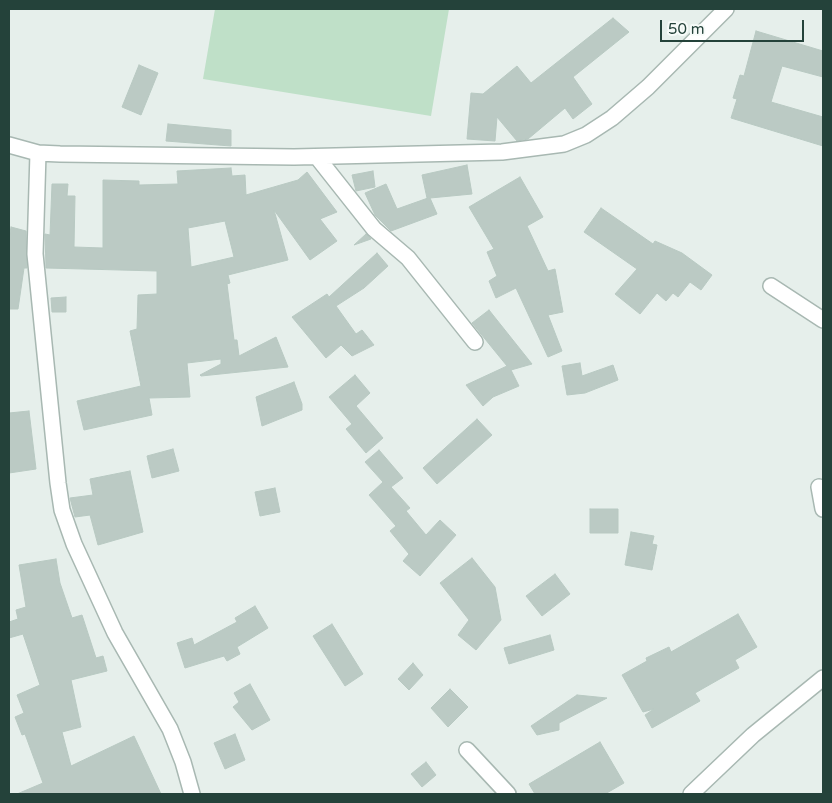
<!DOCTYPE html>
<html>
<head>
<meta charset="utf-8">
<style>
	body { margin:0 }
	#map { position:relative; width:832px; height:803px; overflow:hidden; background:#e6efeb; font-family:"Varela Round",sans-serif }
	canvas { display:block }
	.frame { position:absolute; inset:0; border:10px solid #24423a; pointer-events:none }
	.scale { position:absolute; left:660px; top:20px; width:144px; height:22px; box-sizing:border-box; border:2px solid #24423a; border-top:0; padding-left:6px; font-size:15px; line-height:18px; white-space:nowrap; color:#24423a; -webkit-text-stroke:4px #f7fbf9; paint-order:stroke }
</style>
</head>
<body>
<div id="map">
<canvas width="832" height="803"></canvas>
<div class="frame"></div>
<div class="scale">50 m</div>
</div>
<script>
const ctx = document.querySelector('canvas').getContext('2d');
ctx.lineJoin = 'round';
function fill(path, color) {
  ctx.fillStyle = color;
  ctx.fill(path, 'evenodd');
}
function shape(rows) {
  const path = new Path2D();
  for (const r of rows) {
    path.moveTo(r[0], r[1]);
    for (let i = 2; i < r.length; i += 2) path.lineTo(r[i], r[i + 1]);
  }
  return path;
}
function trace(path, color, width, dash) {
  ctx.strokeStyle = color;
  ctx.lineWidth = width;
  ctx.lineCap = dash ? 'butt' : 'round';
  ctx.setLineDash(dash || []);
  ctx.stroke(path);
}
const green = shape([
	[215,9,449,9,431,116,203,79]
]);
const building = shape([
	[613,18,629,32,573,77,592,104,573,119,565,108,528,139,517,141,497,117,495,141,467,139,471,93,483,94,517,66,531,83,613,18],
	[756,31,823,51,823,77,782,66,771,102,823,117,823,146,731,118,737,99,733,98,740,75,744,76,756,31],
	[139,65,158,73,141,115,122,107,139,65],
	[168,124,231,130,231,146,166,141,168,124],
	[467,165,472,194,430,198,437,214,391,231,375,215,365,193,386,184,397,209,428,198,427,198,422,175,467,165],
	[231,168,232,176,245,175,246,195,298,180,307,172,337,212,320,219,337,241,310,260,274,210,288,260,228,275,230,283,227,284,234,340,237,340,239,356,276,337,288,367,201,376,200,375,221,364,221,359,187,363,190,397,149,398,152,415,84,430,77,401,141,386,130,331,137,329,138,295,157,294,157,271,46,268,45,234,50,235,52,184,68,184,67,196,75,196,74,247,103,248,103,180,139,181,139,185,178,184,177,171,231,168],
	[225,221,234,257,191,267,188,228,225,221],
	[373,171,375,187,356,191,352,175,373,171],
	[520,177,543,217,527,226,548,271,555,269,563,312,548,315,562,351,548,357,516,288,496,298,489,281,497,276,487,252,494,249,469,207,520,177],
	[601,208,653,244,655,241,682,253,712,275,701,290,690,282,678,297,673,293,666,301,657,293,640,314,615,294,637,269,584,232,601,208],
	[11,227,26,231,27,268,24,268,18,309,9,309,9,238,11,227],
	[366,234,371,239,354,245,366,234],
	[377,253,388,266,364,288,336,306,356,334,362,330,374,345,352,356,341,345,326,358,292,317,327,294,329,297,377,253],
	[66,297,66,312,52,312,51,298,66,297],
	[489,310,532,364,511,370,519,386,493,397,483,406,466,385,507,366,472,323,489,310],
	[580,363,582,376,613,365,618,380,585,393,567,395,562,366,580,363],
	[355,375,370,393,356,406,383,438,366,453,346,429,352,424,329,397,355,375],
	[294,382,302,404,302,410,262,426,256,397,294,382],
	[29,411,36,469,9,473,9,413,29,411],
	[477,419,492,435,437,484,423,468,477,419],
	[173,449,179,471,152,478,147,456,173,449],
	[379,450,403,478,391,487,410,508,406,511,426,535,440,520,456,535,420,576,403,561,409,554,390,531,396,526,369,495,383,482,365,462,379,450],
	[130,471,143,532,98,545,90,515,75,517,70,498,93,495,90,479,130,471],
	[275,488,280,512,260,516,255,492,275,488],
	[590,509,618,509,618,533,590,533,590,509],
	[631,532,654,536,652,544,657,545,652,570,625,565,631,532],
	[472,558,495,587,501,620,476,650,458,635,469,620,440,583,472,558],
	[56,559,60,583,72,618,82,615,96,658,103,656,107,671,71,680,81,727,62,732,71,766,134,736,161,794,17,794,43,783,25,734,22,735,15,717,24,713,17,695,40,685,23,634,9,638,9,622,18,619,16,610,26,607,19,565,56,559],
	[555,574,570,594,542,616,526,596,555,574],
	[255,606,268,628,237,647,240,654,227,661,224,656,185,668,177,643,192,638,194,645,237,622,235,618,255,606],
	[738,614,757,647,735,660,739,668,695,693,700,701,652,728,645,715,654,709,643,712,622,675,647,661,646,658,669,647,671,652,738,614],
	[332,624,363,674,345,686,313,636,332,624],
	[550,635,554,650,509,664,504,648,550,635],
	[413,663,423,675,409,690,398,679,413,663],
	[250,684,270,720,252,730,233,707,239,702,234,693,250,684],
	[450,689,468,707,448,727,431,708,450,689],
	[577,695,607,698,559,723,559,730,537,735,531,726,577,695],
	[235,734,245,760,225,769,214,743,235,734],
	[600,742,624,783,605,794,535,794,529,784,600,742],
	[426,762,436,775,422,787,411,774,426,762]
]);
const minor = shape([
	[9,145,38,153,60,154,294,157,502,152,564,144,586,135,612,118,648,87,726,9],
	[38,153,35,254,58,483,62,510,74,544,115,633,170,729,183,762,192,794],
	[317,157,374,229,408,258,475,342],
	[771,286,823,320],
	[819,487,823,509],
	[467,750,508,794],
	[691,794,753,735,823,678]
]);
fill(green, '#bfe0c8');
fill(building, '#bbcac4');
trace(building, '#b8c9c2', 1);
trace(minor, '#a8b8b2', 18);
trace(minor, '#fff', 15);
</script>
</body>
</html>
